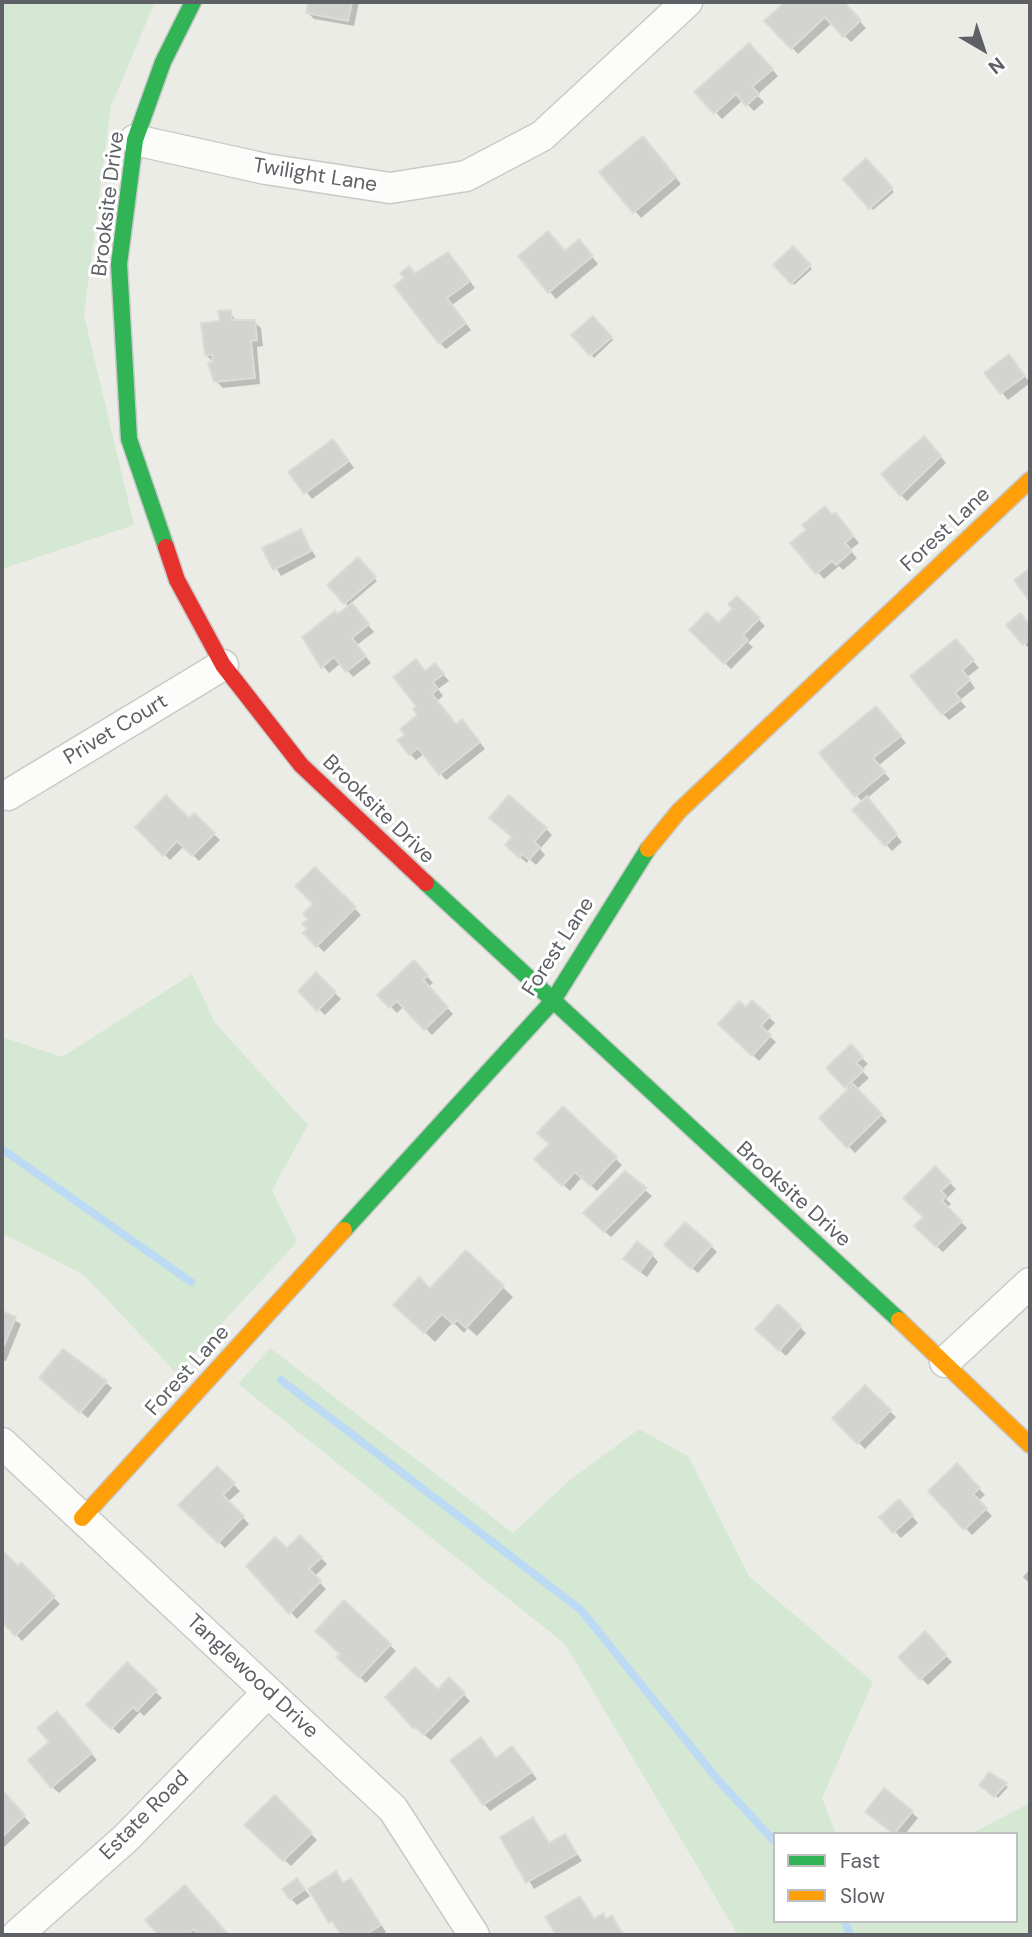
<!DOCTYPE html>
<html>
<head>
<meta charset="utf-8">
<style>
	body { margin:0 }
	#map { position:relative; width:1032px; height:1937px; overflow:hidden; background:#ecece7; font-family:"DM Sans",sans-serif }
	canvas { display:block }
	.frame { position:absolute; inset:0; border:4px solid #5d6064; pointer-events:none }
	.legend { position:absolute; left:773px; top:1832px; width:245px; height:91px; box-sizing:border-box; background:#fff; border:2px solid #bebfc1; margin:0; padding:9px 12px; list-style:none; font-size:21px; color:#5d6064 }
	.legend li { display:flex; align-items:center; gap:14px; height:35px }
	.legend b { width:35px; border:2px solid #bebfc1 }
	.north { position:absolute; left:948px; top:14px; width:70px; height:70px; -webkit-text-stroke:5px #fff; paint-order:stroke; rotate:141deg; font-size:19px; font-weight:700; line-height:28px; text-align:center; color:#5d6064 }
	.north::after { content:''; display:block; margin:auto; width:24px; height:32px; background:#5d6064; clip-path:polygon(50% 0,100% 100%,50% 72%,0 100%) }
</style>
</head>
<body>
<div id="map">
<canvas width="1032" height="1937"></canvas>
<div class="frame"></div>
<ul class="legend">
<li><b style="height:9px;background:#30b455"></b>Fast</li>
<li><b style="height:9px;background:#ff9f0a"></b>Slow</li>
</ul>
<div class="north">N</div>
</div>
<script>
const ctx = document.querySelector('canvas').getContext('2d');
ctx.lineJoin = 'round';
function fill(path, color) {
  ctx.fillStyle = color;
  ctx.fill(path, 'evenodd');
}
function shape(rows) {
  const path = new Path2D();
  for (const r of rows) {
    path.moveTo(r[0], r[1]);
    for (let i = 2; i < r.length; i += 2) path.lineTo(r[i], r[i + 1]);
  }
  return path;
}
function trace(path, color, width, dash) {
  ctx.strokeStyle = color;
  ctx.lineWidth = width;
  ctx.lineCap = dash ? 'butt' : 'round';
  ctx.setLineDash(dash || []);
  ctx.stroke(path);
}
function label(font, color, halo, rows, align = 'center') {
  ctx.font = font + ' "DM Sans",sans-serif';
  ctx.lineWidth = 6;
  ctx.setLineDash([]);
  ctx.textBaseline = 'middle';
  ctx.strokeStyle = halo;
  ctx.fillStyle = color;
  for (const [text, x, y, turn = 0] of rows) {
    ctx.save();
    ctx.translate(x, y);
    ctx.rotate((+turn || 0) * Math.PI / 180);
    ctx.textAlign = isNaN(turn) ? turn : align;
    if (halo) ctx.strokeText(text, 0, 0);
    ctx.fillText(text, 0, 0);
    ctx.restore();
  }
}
const green = shape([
	[2,2,155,2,111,106,84,315,134,525,2,569],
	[192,974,215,1023,308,1125,272,1190,297,1242,176,1373,84,1275,2,1233,2,1037,62,1057],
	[270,1348,513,1533,570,1480,639,1429,688,1456,749,1576,873,1682,822,1798,836,1834,775,1834,775,1921,1016,1921,1016,1834,970,1834,1030,1803,1030,1935,738,1935,565,1644,238,1384]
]);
const shadow = shape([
	[309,2,359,2,354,26,314,19,307,12],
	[787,2,842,2,866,28,851,42,832,23,798,54,767,21],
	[756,51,778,76,757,95,764,102,754,111,743,100,722,119,697,92],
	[649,145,681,184,641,218,635,211],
	[866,161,894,192,873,210,845,179],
	[585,248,598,264,556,299,520,256],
	[793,249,812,269,794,285,776,265],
	[454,260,475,288,452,305,471,330,446,349,440,343,416,275],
	[230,312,237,322,254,322,261,328,263,346,257,347,260,384,223,388,216,381,215,364,206,355],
	[593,318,613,340,594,358,574,335],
	[1015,363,1030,383,1008,400,986,373],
	[930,444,946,463,907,501,901,495],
	[339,447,354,468,312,499,291,472],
	[833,516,841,521,859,543,850,550,857,558,843,570,839,566,824,579,793,544],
	[300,531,316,557,281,576,265,549],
	[358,560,377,581,350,604,374,632,357,645,371,663,353,677,341,663,329,673,323,666,338,616,349,607,329,585],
	[737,598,765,626,748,643,753,647,731,669,692,630,718,625,735,609],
	[1027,622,1030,626,1030,650,1009,625],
	[962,648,979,668,967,677,975,688,960,700,966,707,949,720,943,714],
	[441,672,449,681,438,689,443,696,437,701,457,726,469,728,485,749,446,780,424,754,416,760,410,754,407,735,419,715,426,673],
	[883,715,906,743,878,766,890,779,866,799,902,842,892,851,854,810,863,802,856,795],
	[194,816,220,840,199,861,184,846,170,860,137,827,189,821],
	[546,829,552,835,540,849,545,855,536,865,529,859,527,863,513,851],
	[315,869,361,915,324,952,305,933,310,929,315,904],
	[414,962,433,983,428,987,453,1014,432,1035,404,1006,397,1013,379,995],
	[316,975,341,999,325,1015,300,991],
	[753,1002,775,1023,766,1033,776,1042,759,1061,720,1024],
	[851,1047,868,1064,861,1070,869,1078,856,1090,887,1121,855,1153,821,1118,850,1090,829,1068],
	[563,1109,622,1165,597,1191,582,1177,570,1191,536,1159,551,1144],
	[935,1168,956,1189,946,1199,951,1204,947,1208,967,1228,943,1252,916,1226,925,1218],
	[625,1173,652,1196,611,1237,591,1219],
	[711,1246,717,1252,698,1273,673,1252],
	[466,1252,513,1297,477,1336,468,1328,464,1333,453,1322,435,1342,396,1305,430,1290],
	[652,1255,658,1262,647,1277,631,1265],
	[778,1307,806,1333,786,1356,764,1335],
	[2,1313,21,1324,6,1361,2,1360],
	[88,1367,112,1388,88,1418,47,1384],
	[865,1387,896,1417,865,1449,834,1418],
	[957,1465,985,1495,978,1501,992,1516,972,1535,930,1491],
	[217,1468,240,1491,228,1502,249,1524,225,1548,181,1505],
	[905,1508,918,1523,901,1538,881,1517],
	[300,1537,327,1564,314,1577,326,1589,297,1619,248,1566,287,1551],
	[2,1553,18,1569,21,1565,60,1604,22,1641,2,1620,4,1607,2,1605],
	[1030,1569,1030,1584,1023,1577],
	[344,1602,396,1651,366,1683,339,1657,342,1654],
	[925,1634,952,1662,928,1685,900,1657],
	[127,1664,162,1698,144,1716,140,1712,119,1734,88,1705],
	[449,1680,470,1701,431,1740,414,1727],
	[63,1720,97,1760,59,1793,52,1787,52,1743],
	[512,1748,537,1779,490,1811,484,1804,497,1759],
	[989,1774,1008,1787,998,1798,984,1787],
	[2,1793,30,1823,2,1849],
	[275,1797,317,1840,291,1866,252,1831],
	[911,1812,918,1818,905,1834,894,1834,874,1818],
	[533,1819,550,1844,565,1836,582,1861,534,1889,503,1837],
	[336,1874,345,1884,351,1881,357,1887,386,1932,381,1935,342,1935,310,1890],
	[297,1880,310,1896,297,1905,291,1899],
	[191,1894,228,1935,160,1935,148,1920],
	[579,1898,596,1920,612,1917,625,1935,558,1935,547,1918]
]);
const stream = shape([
	[2,1149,191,1282],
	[281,1380,581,1610,718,1780,775,1842],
	[845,1921,850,1935]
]);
const building = shape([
	[308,2,352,2,348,21,306,13,308,2],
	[785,2,844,2,861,20,843,37,825,17,791,49,764,21,785,2],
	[749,43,773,69,752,87,759,94,746,106,736,94,714,114,694,92,749,43],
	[643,136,676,177,633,213,599,172,643,136],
	[866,158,893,188,869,209,843,179,866,158],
	[548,231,565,251,579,239,593,256,548,293,518,256,548,231],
	[793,246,811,265,791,284,773,265,793,246],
	[448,252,470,281,447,298,466,323,439,344,394,286,404,278,400,273,409,266,415,273,448,252],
	[231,310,232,320,255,320,257,340,251,341,255,378,214,382,208,363,213,362,212,355,205,355,201,323,220,321,218,311,231,310],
	[593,316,612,337,590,356,571,335,593,316],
	[1009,354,1025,376,1000,394,984,373,1009,354],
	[924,436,941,456,900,496,881,474,924,436],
	[333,439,349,461,304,494,288,472,333,439],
	[825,506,832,515,835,512,851,532,853,536,845,543,852,551,836,565,832,561,816,574,790,543,806,530,802,525,825,506],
	[301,529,311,551,273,570,262,548,301,529],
	[358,557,376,577,344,604,327,585,358,557],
	[1030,568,1030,602,1014,580,1030,568],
	[737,596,760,618,743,635,748,640,724,664,689,630,707,612,718,623,732,609,728,604,737,596],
	[352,603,369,624,352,638,366,656,346,672,334,657,321,668,302,637,335,611,338,614,352,603],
	[1020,613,1030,625,1030,639,1023,645,1006,625,1020,613],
	[956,639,974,660,962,670,970,680,955,693,961,700,942,715,910,676,956,639],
	[416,659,425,671,435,663,444,674,433,682,438,689,432,694,456,724,462,719,480,742,439,775,418,748,409,755,397,740,405,735,400,729,417,715,413,709,416,706,393,677,416,659],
	[876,706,901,736,873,758,885,772,855,797,819,753,876,706],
	[166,795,189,818,194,813,215,833,192,856,177,841,163,856,135,827,166,795],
	[509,795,547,828,534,842,540,847,529,860,522,854,519,858,505,845,512,837,489,818,509,795],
	[867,796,897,834,885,846,852,810,867,796],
	[315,867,356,907,316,947,303,933,307,929,302,924,308,919,303,914,313,904,295,886,315,867],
	[414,960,428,975,423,980,448,1007,424,1030,397,1001,389,1008,377,995,414,960],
	[316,972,336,992,317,1011,298,991,316,972],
	[752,1000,770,1016,761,1026,771,1035,752,1056,718,1024,739,1001,746,1007,752,1000],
	[851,1044,863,1057,856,1063,864,1070,845,1088,826,1068,851,1044],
	[853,1084,882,1114,847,1148,819,1118,853,1084],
	[563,1106,617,1157,590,1186,575,1172,562,1186,534,1159,549,1144,537,1133,563,1106],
	[935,1166,951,1182,941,1191,946,1196,942,1201,962,1221,936,1247,914,1226,923,1217,903,1198,935,1166],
	[625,1171,647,1188,604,1232,583,1213,625,1171],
	[685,1222,712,1245,691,1269,664,1245,685,1222],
	[637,1241,653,1254,640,1272,623,1259,637,1241],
	[466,1250,504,1286,466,1328,457,1320,453,1324,442,1314,424,1333,393,1305,419,1277,430,1288,466,1250],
	[778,1304,801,1326,779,1351,755,1329,778,1304],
	[2,1311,16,1317,2,1350,2,1311],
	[63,1349,107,1381,80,1413,39,1378,63,1349],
	[865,1385,891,1410,857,1444,832,1418,865,1385],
	[957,1463,980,1488,973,1494,987,1508,964,1530,928,1491,957,1463],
	[217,1466,235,1483,223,1495,244,1516,218,1543,178,1505,217,1466],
	[899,1499,913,1515,893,1533,879,1517,899,1499],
	[300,1535,322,1557,309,1569,321,1581,289,1614,246,1566,275,1537,287,1548,300,1535],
	[2,1550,18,1566,21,1562,55,1596,15,1636,2,1622,2,1550],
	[344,1600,391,1644,359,1678,336,1657,340,1654,315,1631,344,1600],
	[925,1631,947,1655,920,1680,898,1657,925,1631],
	[127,1662,157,1690,137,1711,133,1707,111,1729,86,1705,127,1662],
	[415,1667,438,1689,449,1677,465,1693,424,1735,415,1727,413,1728,385,1697,415,1667],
	[57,1711,92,1753,51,1788,28,1760,49,1742,37,1728,57,1711],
	[481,1737,496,1758,512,1746,532,1772,483,1805,450,1760,481,1737],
	[989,1772,1007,1783,994,1797,979,1785,989,1772],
	[884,1788,913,1811,894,1834,865,1812,884,1788],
	[2,1790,25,1815,2,1837,2,1790],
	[275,1795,312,1833,283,1861,244,1825,275,1795],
	[533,1817,549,1843,565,1834,577,1854,526,1883,500,1837,533,1817],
	[336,1871,343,1883,351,1878,381,1925,365,1935,341,1935,332,1921,329,1923,308,1889,336,1871],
	[297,1878,305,1889,290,1900,282,1889,297,1878],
	[185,1885,227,1933,225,1935,199,1935,194,1929,186,1935,158,1935,145,1920,185,1885],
	[580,1896,594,1919,603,1913,606,1919,612,1915,623,1935,556,1935,545,1917,580,1896]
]);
const street = shape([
	[135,140,266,169,390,188,466,176,542,136,687,2],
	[8,795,223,665],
	[945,1362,1030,1283],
	[2,1443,393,1809,474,1935],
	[17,1935,126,1838,268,1692]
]);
const fast = shape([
	[166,547,129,439,119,264,135,140,163,62,193,2],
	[426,883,899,1320],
	[344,1230,552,1002,648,849]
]);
const slow = shape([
	[648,849,679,811,1030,480],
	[899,1320,1030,1445],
	[82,1518,344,1230]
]);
const jam = shape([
	[166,547,177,580,223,665,301,765,426,883]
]);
const streetNames = [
	["Twilight Lane",315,176,9],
	["Brooksite Drive",109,204,-83],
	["Forest Lane",946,530,-43],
	["Privet Court",116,730,-31],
	["Brooksite Drive",378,810,44],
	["Forest Lane",559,947,-57],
	["Brooksite Drive",793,1195,42],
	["Forest Lane",188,1371,-48],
	["Tanglewood Drive",252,1677,43],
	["Estate Road",145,1816,-45]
];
fill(green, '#d5e8d4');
fill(shadow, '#0003');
trace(stream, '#bddaf4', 8);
fill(building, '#d3d3d0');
trace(building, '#dcdbd6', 2);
trace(street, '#c9c9c9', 33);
trace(fast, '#c9c9c9', 19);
trace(slow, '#c9c9c9', 19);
trace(jam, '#c9c9c9', 19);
trace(street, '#fcfcfb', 30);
trace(fast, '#30b455', 16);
trace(slow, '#ff9f0a', 16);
trace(jam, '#e5322d', 16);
label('21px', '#5d6064', '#fff', streetNames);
</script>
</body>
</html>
